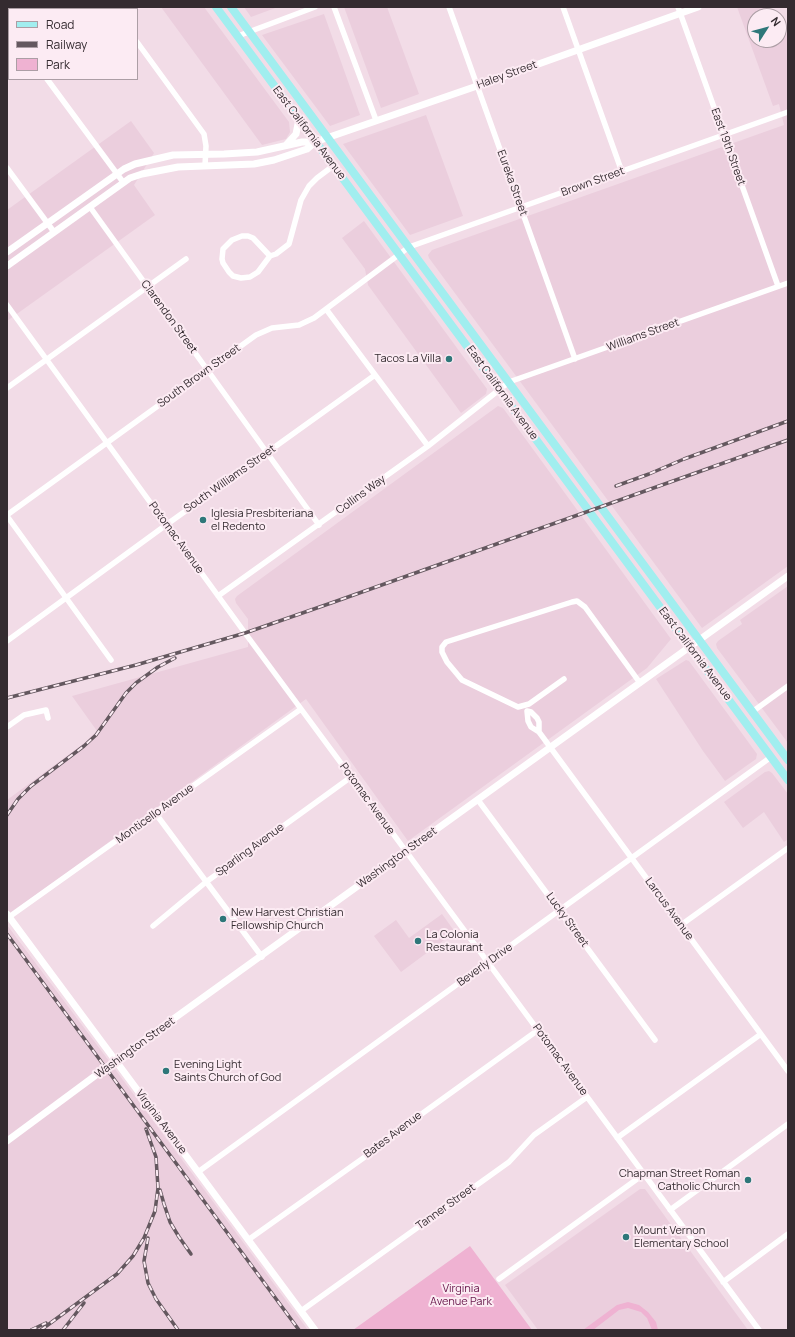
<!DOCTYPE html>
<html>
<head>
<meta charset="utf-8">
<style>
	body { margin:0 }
	#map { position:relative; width:795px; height:1337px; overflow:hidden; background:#f2dce7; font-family:Manrope,sans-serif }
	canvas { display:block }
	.frame { position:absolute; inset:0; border:8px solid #342b30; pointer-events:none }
	.legend { position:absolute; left:8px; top:8px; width:130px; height:72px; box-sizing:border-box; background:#fcebf3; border:1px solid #ac9ea5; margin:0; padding:5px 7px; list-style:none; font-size:12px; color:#342b30 }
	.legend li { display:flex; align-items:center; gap:8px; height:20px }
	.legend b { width:20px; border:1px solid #ac9ea5 }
	.north { position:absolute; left:747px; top:8px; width:40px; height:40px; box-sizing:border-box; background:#fcebf3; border:1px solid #ac9ea5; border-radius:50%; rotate:54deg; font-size:11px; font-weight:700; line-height:16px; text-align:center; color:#342b30 }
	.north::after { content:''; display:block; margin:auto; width:14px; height:18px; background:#2e7779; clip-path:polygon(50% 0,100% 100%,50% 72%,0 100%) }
</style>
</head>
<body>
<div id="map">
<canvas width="795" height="1337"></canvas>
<div class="frame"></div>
<ul class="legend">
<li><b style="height:5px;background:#a1eeef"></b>Road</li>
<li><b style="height:5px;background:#64585f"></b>Railway</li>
<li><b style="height:11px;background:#efb2d2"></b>Park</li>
</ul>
<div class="north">N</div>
</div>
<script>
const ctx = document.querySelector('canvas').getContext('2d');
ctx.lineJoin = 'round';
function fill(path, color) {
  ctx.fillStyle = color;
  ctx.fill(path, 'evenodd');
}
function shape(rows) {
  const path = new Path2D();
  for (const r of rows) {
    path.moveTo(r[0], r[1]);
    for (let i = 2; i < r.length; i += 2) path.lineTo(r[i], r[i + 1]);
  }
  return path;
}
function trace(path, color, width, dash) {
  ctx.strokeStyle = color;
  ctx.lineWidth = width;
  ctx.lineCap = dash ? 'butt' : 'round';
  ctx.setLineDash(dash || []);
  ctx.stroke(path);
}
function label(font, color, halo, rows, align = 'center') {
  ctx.font = font + ' Manrope,sans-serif';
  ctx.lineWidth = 4;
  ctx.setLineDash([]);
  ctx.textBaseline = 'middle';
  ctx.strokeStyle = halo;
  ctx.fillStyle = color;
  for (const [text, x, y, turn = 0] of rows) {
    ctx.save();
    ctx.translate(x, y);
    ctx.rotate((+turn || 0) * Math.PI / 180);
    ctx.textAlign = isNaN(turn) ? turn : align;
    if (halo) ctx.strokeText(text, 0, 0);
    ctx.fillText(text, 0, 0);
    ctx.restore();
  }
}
const built = shape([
	[161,7,204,7,289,122,290,132,286,139,262,145],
	[244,7,278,7,251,17],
	[344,7,387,7,419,94,381,108],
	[737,7,769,7,775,16,755,16,755,40,779,40,779,22,788,36,788,566,702,628,429,258,428,255,432,250,784,125,779,104,773,106],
	[324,14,360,115,330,126,262,35],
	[426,115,463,216,410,235,343,144],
	[131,121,154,153,134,185,155,215,7,321,7,210],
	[364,221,487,389,486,394,461,413,368,285,365,269,342,238],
	[498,406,503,408,671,639,647,668,408,841,306,699,7,916,7,800,83,744,97,731,72,696,248,647,248,619,236,603,235,599,237,596],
	[788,586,788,743,717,648,716,644,718,641,742,624,740,620],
	[686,660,689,661,757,754,756,759,725,781,703,751,656,679],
	[769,771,772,773,788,794,788,839,784,842,764,812,743,828,724,802,765,772],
	[442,914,455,932,401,972,374,936,396,920,409,938],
	[7,925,106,1057,308,1330,7,1330],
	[640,1189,645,1189,748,1330,538,1330,505,1285]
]);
const green = shape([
	[470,1246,532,1330,353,1330],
	[628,1302,639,1305,648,1312,656,1322,658,1330,652,1330,647,1318,641,1312,628,1308,619,1310,593,1330,583,1330,617,1305]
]);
const street = shape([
	[111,7,113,9],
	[334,7,376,120],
	[449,7,575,359],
	[563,7,622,172],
	[678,7,778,286],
	[7,24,9,26],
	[238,36,315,7],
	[137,42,204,134,206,146,205,166],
	[47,79,123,182],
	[7,168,54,232],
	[90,207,319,525],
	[242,236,248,236,253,238,270,256,258,272,250,277,241,278,233,276,229,272,223,263,222,259,223,249,232,240,242,236],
	[270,256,276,254,289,244,301,200,309,186,317,178,333,166],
	[7,305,245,633,759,1330],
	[326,309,428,446],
	[7,388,186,259],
	[7,515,256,335,272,328,299,325,314,318,409,247,788,112],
	[7,516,111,660],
	[218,596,428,446,509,382,788,283],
	[7,641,166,525,375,375],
	[564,679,529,704,518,707,462,680,447,662,442,652,442,647,446,642,572,602,577,601,585,607,640,683],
	[752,712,788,686],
	[7,727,24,715,46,710,48,718],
	[539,732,539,722,537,718,531,712,527,711,528,721,531,727,539,732,542,736,788,1071],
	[478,800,655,1040],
	[156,814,262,957],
	[9,917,301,709],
	[681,925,788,848],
	[153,926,206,882,351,777],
	[617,1138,761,1034],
	[198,1172,771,757],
	[670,1210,788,1124],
	[248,1240,369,1154,380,1144,538,1030],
	[499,1279,644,1174],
	[723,1282,788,1234],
	[301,1311,509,1162,534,1135,587,1097]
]);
const secondary = shape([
	[286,145,296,134,299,119],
	[7,252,124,169,135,164,173,155,224,154,257,152,302,142,315,142,477,86,698,7],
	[7,266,130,178,142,174,178,167,254,164,274,160,307,149,315,142],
	[7,914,315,1330],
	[7,1141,115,1061,788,576]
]);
const primary = shape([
	[216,7,788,780],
	[231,7,788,760]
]);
const rail = shape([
	[616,486,649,474,684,459,788,421],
	[7,698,136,665,245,633,334,602,788,440],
	[7,815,18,799,31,786,84,746,96,735,126,693,136,683,158,667,175,658],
	[7,934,299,1330],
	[160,1190,164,1204,170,1222,179,1237,191,1254],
	[148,1238,144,1261,148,1283,156,1299,178,1330],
	[31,1330,46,1323],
	[41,1330,117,1274,133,1256,144,1238,155,1211,158,1188,156,1157,146,1129],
	[63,1330,84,1303]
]);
const markers = [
	[449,359,4,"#2e7779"],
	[203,520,4,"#2e7779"],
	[223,919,4,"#2e7779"],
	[418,941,4,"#2e7779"],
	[166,1071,4,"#2e7779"],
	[748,1180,4,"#2e7779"],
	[626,1237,4,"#2e7779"]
];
const streetNames = [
	["Haley Street",507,75,-20],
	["East California Avenue",309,133,53],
	["East 19th Street",728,147,70],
	["Brown Street",593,182,-20],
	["Eureka Street",512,183,70],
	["Clarendon Street",169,317,54],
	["Williams Street",643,335,-20],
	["South Brown Street",199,376,-36],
	["East California Avenue",502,393,54],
	["South Williams Street",230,479,-35],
	["Collins Way",361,495,-36],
	["Potomac Avenue",176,538,54],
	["East California Avenue",695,654,53],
	["Potomac Avenue",367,799,54],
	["Monticello Avenue",155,814,-36],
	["Sparling Avenue",250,850,-36],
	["Washington Street",397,858,-36],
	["Larcus Avenue",669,909,54],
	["Lucky Street",567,920,54],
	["Beverly Drive",485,965,-36],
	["Washington Street",135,1048,-36],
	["Potomac Avenue",560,1060,54],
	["Virginia Avenue",161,1122,53],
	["Bates Avenue",393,1135,-37],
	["Tanner Street",446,1207,-36]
];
const poiNames = [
	["Tacos La Villa",441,359,"right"],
	["Iglesia Presbiteriana",211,514],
	["el Redento",211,527],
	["New Harvest Christian",231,913],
	["Fellowship Church",231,926],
	["La Colonia",426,935],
	["Restaurant",426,948],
	["Evening Light",174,1065],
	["Saints Church of God",174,1078],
	["Chapman Street Roman",740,1174,"right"],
	["Catholic Church",740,1187,"right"],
	["Mount Vernon",634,1231],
	["Elementary School",634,1244]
];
const parkNames = [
	["Virginia",461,1289],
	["Avenue Park",461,1302]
];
fill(built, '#ebcedd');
fill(green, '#efb2d2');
trace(street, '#fff', 5.5);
trace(secondary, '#fff', 7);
trace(primary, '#a1eeef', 8);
trace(rail, '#64585f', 3.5);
trace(rail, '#fcebf3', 2, [6]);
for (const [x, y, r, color] of markers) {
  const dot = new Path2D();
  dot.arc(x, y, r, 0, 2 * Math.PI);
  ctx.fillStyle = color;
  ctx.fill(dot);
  trace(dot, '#fcebf3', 1.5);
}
label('11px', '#342b30', '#fcebf3', streetNames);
label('11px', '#342b30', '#fcebf3', poiNames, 'left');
label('11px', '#67164a', '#fcebf3', parkNames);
</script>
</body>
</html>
